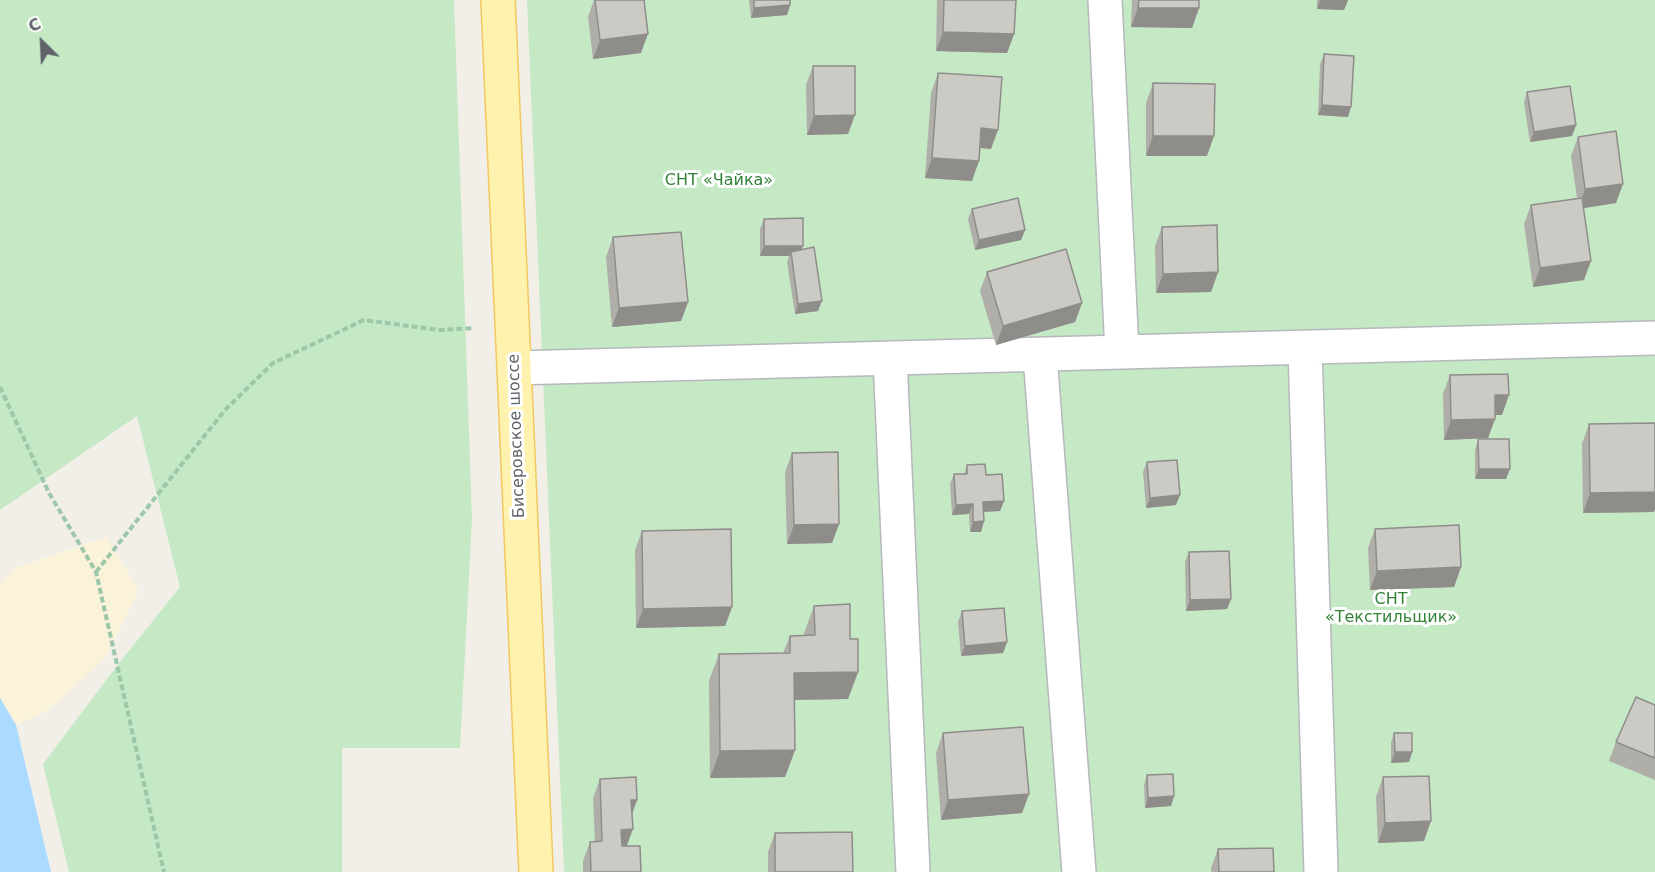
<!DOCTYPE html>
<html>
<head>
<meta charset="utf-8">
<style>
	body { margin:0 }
	#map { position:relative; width:1655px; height:872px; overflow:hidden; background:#f1efe8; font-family:"DejaVu Sans",sans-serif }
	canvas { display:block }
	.north { position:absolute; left:12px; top:12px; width:60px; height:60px; -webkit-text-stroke:4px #fff; paint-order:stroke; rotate:336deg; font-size:16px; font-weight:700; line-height:24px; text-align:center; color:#5f6368 }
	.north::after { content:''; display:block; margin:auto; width:21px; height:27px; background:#5f6368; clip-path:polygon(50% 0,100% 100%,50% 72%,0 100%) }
</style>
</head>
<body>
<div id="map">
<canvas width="1655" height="872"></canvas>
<div class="north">С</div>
</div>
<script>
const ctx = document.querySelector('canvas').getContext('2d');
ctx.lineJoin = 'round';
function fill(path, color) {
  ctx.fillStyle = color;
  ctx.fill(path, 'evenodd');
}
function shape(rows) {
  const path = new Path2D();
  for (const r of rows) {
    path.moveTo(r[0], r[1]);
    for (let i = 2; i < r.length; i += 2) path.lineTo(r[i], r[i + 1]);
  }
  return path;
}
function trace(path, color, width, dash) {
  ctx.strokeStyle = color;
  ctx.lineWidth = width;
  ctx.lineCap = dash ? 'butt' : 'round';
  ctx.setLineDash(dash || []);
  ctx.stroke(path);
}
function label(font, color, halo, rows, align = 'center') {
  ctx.font = font + ' "DejaVu Sans",sans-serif';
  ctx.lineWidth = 6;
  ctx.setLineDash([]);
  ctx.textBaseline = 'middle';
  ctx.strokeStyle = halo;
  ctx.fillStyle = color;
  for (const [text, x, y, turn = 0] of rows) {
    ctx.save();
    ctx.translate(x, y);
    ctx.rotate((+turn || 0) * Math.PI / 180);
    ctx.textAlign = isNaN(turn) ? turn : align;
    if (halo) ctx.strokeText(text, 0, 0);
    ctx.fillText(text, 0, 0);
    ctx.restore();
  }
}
const green = shape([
	[0,0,454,0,472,519,460,748,342,748,342,872,69,872,43,764,116,667,180,587,137,416,0,510],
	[527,0,1655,0,1655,872,564,872]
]);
const sand = shape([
	[106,537,139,590,106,657,49,710,16,725,0,698,0,584,15,568]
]);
const water = shape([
	[0,698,16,725,51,872,0,872]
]);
const path = shape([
	[0,387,49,493,96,572,164,872],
	[96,572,225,410,273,363,364,320,439,330,474,328]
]);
const minor = shape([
	[1105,0,1122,352],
	[1305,348,1321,872],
	[1040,355,1079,872],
	[890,358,913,872],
	[514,368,1655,338]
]);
const major = shape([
	[498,0,536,872]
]);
const wall = shape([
	[594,0,644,0,641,53,593,59,588,17],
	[749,0,790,0,790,5,787,15,751,18],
	[937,0,1016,0,1014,34,1007,53,936,51],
	[1132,0,1199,0,1199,8,1192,28,1131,27],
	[1317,0,1348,0,1344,10,1317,9],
	[1324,54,1348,117,1318,115,1320,64],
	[813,66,848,134,807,135,806,85],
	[938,73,991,149,980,148,972,181,925,178,931,93],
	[1153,83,1207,156,1146,156,1146,103],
	[1527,92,1576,125,1572,136,1530,142,1524,102],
	[1578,137,1616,203,1583,208,1584,280,1533,287,1524,224,1531,205,1577,198,1571,156],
	[972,209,1025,230,1021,240,975,250,968,219],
	[764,219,802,250,818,311,795,314,787,262,789,256,760,256,760,229],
	[1162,227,1218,272,1211,292,1156,293,1155,246],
	[613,237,688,302,681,321,612,327,606,257],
	[987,272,1082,303,1075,322,996,345,980,291],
	[1450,375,1502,415,1495,415,1495,419,1488,438,1444,440,1443,394],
	[1589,424,1654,512,1583,513,1582,444],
	[1478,439,1506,479,1475,479,1475,450],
	[792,453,839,524,832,543,787,544,785,472],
	[1147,462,1176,505,1146,508,1143,472],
	[967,465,986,475,1004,501,1000,511,984,512,984,521,981,532,970,532,969,514,952,515,950,484,954,474,964,474],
	[1375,529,1461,567,1454,587,1370,590,1368,548],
	[642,531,732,607,725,626,636,628,635,550],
	[1189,552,1231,599,1227,609,1186,611,1185,562],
	[814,606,850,639,858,672,848,699,794,700,795,750,785,777,710,778,709,681,719,654,783,653,790,636,804,636,804,633],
	[962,611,1007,642,1003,653,961,656,958,622],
	[1655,705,1655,780,1609,761,1616,742],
	[943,733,1029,794,1022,813,941,820,936,753],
	[1394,733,1412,752,1409,762,1391,763,1391,743],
	[1147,775,1174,796,1171,806,1145,808,1144,785],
	[1383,777,1424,841,1378,843,1376,797],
	[600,779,637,800,632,814,626,846,641,872,583,872,583,861,590,842,595,842,593,798],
	[775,833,853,872,768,872,768,852],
	[1218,849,1274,872,1211,872,1211,868]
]);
const shadedWall = shape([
	[1320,0,1348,0,1344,10,1317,9],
	[790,5,787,15,751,18,754,8],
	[1138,8,1199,8,1192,28,1131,27],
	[943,32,1014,34,1007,53,936,51],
	[648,34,641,53,593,59,600,40],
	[1322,105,1351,107,1348,117,1318,115],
	[855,115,848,134,807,135,814,116],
	[1576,125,1572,136,1530,142,1534,132],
	[981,128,998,130,991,149,974,147],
	[1153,136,1214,136,1207,156,1146,156],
	[932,158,979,161,972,181,925,178],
	[1623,184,1616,203,1578,209,1585,189],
	[1025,230,1021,240,975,250,979,240],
	[764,246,803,246,799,256,791,252,789,256,760,256],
	[1591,261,1584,280,1533,287,1540,268],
	[1218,272,1211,292,1156,293,1163,274],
	[822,301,818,311,795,314,798,304],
	[688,302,681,321,612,327,619,308],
	[1082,303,1075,322,996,345,1003,326],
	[1495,395,1509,395,1502,415,1488,415],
	[1495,419,1488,438,1444,440,1451,420],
	[1479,469,1510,469,1506,479,1475,479],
	[1655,492,1655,509,1654,512,1583,513,1590,493],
	[1180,495,1176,505,1146,508,1150,498],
	[1004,501,1000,511,980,512,983,502],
	[973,504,969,514,952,515,956,505],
	[984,521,981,532,970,532,973,522],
	[839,524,832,543,787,544,794,525],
	[1461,567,1454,587,1370,590,1377,571],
	[1231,599,1227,609,1186,611,1190,600],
	[732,607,725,626,636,628,643,609],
	[1007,642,1003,653,961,656,965,646],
	[858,672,848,699,784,700,794,673],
	[795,750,785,777,710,778,720,751],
	[1395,752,1412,752,1409,762,1391,763],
	[1029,794,1022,813,941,820,948,800],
	[1174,796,1171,806,1145,808,1148,798],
	[631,800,637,800,630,819],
	[1431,821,1424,841,1378,843,1385,823],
	[633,829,626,848,614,849,621,830]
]);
const building = shape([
	[595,0,644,0,648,34,600,40,595,0],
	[754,0,790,0,790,5,754,8,754,0],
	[944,0,1016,0,1014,34,943,32,944,0],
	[1139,0,1199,0,1199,8,1138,8,1139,0],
	[1324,54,1354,56,1351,107,1322,105,1324,54],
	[813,66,855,66,855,115,814,116,813,66],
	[938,73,1002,77,998,130,981,128,979,161,932,158,938,73],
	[1153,83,1215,84,1214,136,1153,136,1153,83],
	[1570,86,1576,125,1534,132,1527,92,1570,86],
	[1616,131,1623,184,1585,189,1578,137,1616,131],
	[1018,198,1025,230,979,240,972,209,1018,198],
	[1582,198,1591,261,1540,268,1531,205,1582,198],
	[803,218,803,246,764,246,764,219,803,218],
	[1217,225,1218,272,1163,274,1162,227,1217,225],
	[681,232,688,302,619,308,613,237,681,232],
	[814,247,822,301,798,304,791,252,814,247],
	[1066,249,1082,303,1003,326,987,272,1066,249],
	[1508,374,1509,395,1495,395,1495,419,1451,420,1450,375,1508,374],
	[1655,423,1655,492,1590,493,1589,424,1655,423],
	[1478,439,1509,439,1510,469,1479,469,1478,439],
	[838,452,839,524,794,525,792,453,838,452],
	[1177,460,1180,495,1150,498,1147,462,1177,460],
	[985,464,986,475,1002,474,1004,501,983,502,984,521,973,522,973,504,956,505,954,474,967,474,967,465,985,464],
	[1459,525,1461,567,1377,571,1375,529,1459,525],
	[731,529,732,607,643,609,642,531,731,529],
	[1229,551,1231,599,1190,600,1189,552,1229,551],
	[850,604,850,639,858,639,858,672,794,673,795,750,720,751,719,654,790,653,790,636,815,635,814,606,850,604],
	[1004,608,1007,642,965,646,962,611,1004,608],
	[1636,697,1655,705,1655,758,1616,742,1636,697],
	[1023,727,1029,794,948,800,943,733,1023,727],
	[1394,733,1412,733,1412,752,1395,752,1394,733],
	[1173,774,1174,796,1148,798,1147,775,1173,774],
	[1429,776,1431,821,1385,823,1383,777,1429,776],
	[636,777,637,800,631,800,633,829,621,830,622,846,640,846,641,872,591,872,590,842,602,841,600,779,636,777],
	[852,832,853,872,775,872,775,833,852,832],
	[1273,848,1274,872,1219,872,1218,849,1273,848]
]);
const parkNames = [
	["СНТ «Чайка»",719,181],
	["СНТ",1391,600],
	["«Текстильщик»",1391,618]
];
const streetNames = [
	["Бисеровское шоссе",517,436,-92]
];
fill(green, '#c5e8c5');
fill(sand, '#fbf3d9');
fill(water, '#aadaff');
trace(minor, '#b5b8bc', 36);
trace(major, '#f2c960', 36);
trace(path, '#9cc7a9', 4, [6, 3]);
trace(minor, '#fff', 33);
trace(major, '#fff2af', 33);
fill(wall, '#afaea9');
fill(shadedWall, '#8f8d8a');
fill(building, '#cccac5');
trace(building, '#8f8d8a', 1.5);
label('16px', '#348238', '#fff', parkNames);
label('16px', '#5f6368', '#fff', streetNames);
</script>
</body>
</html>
